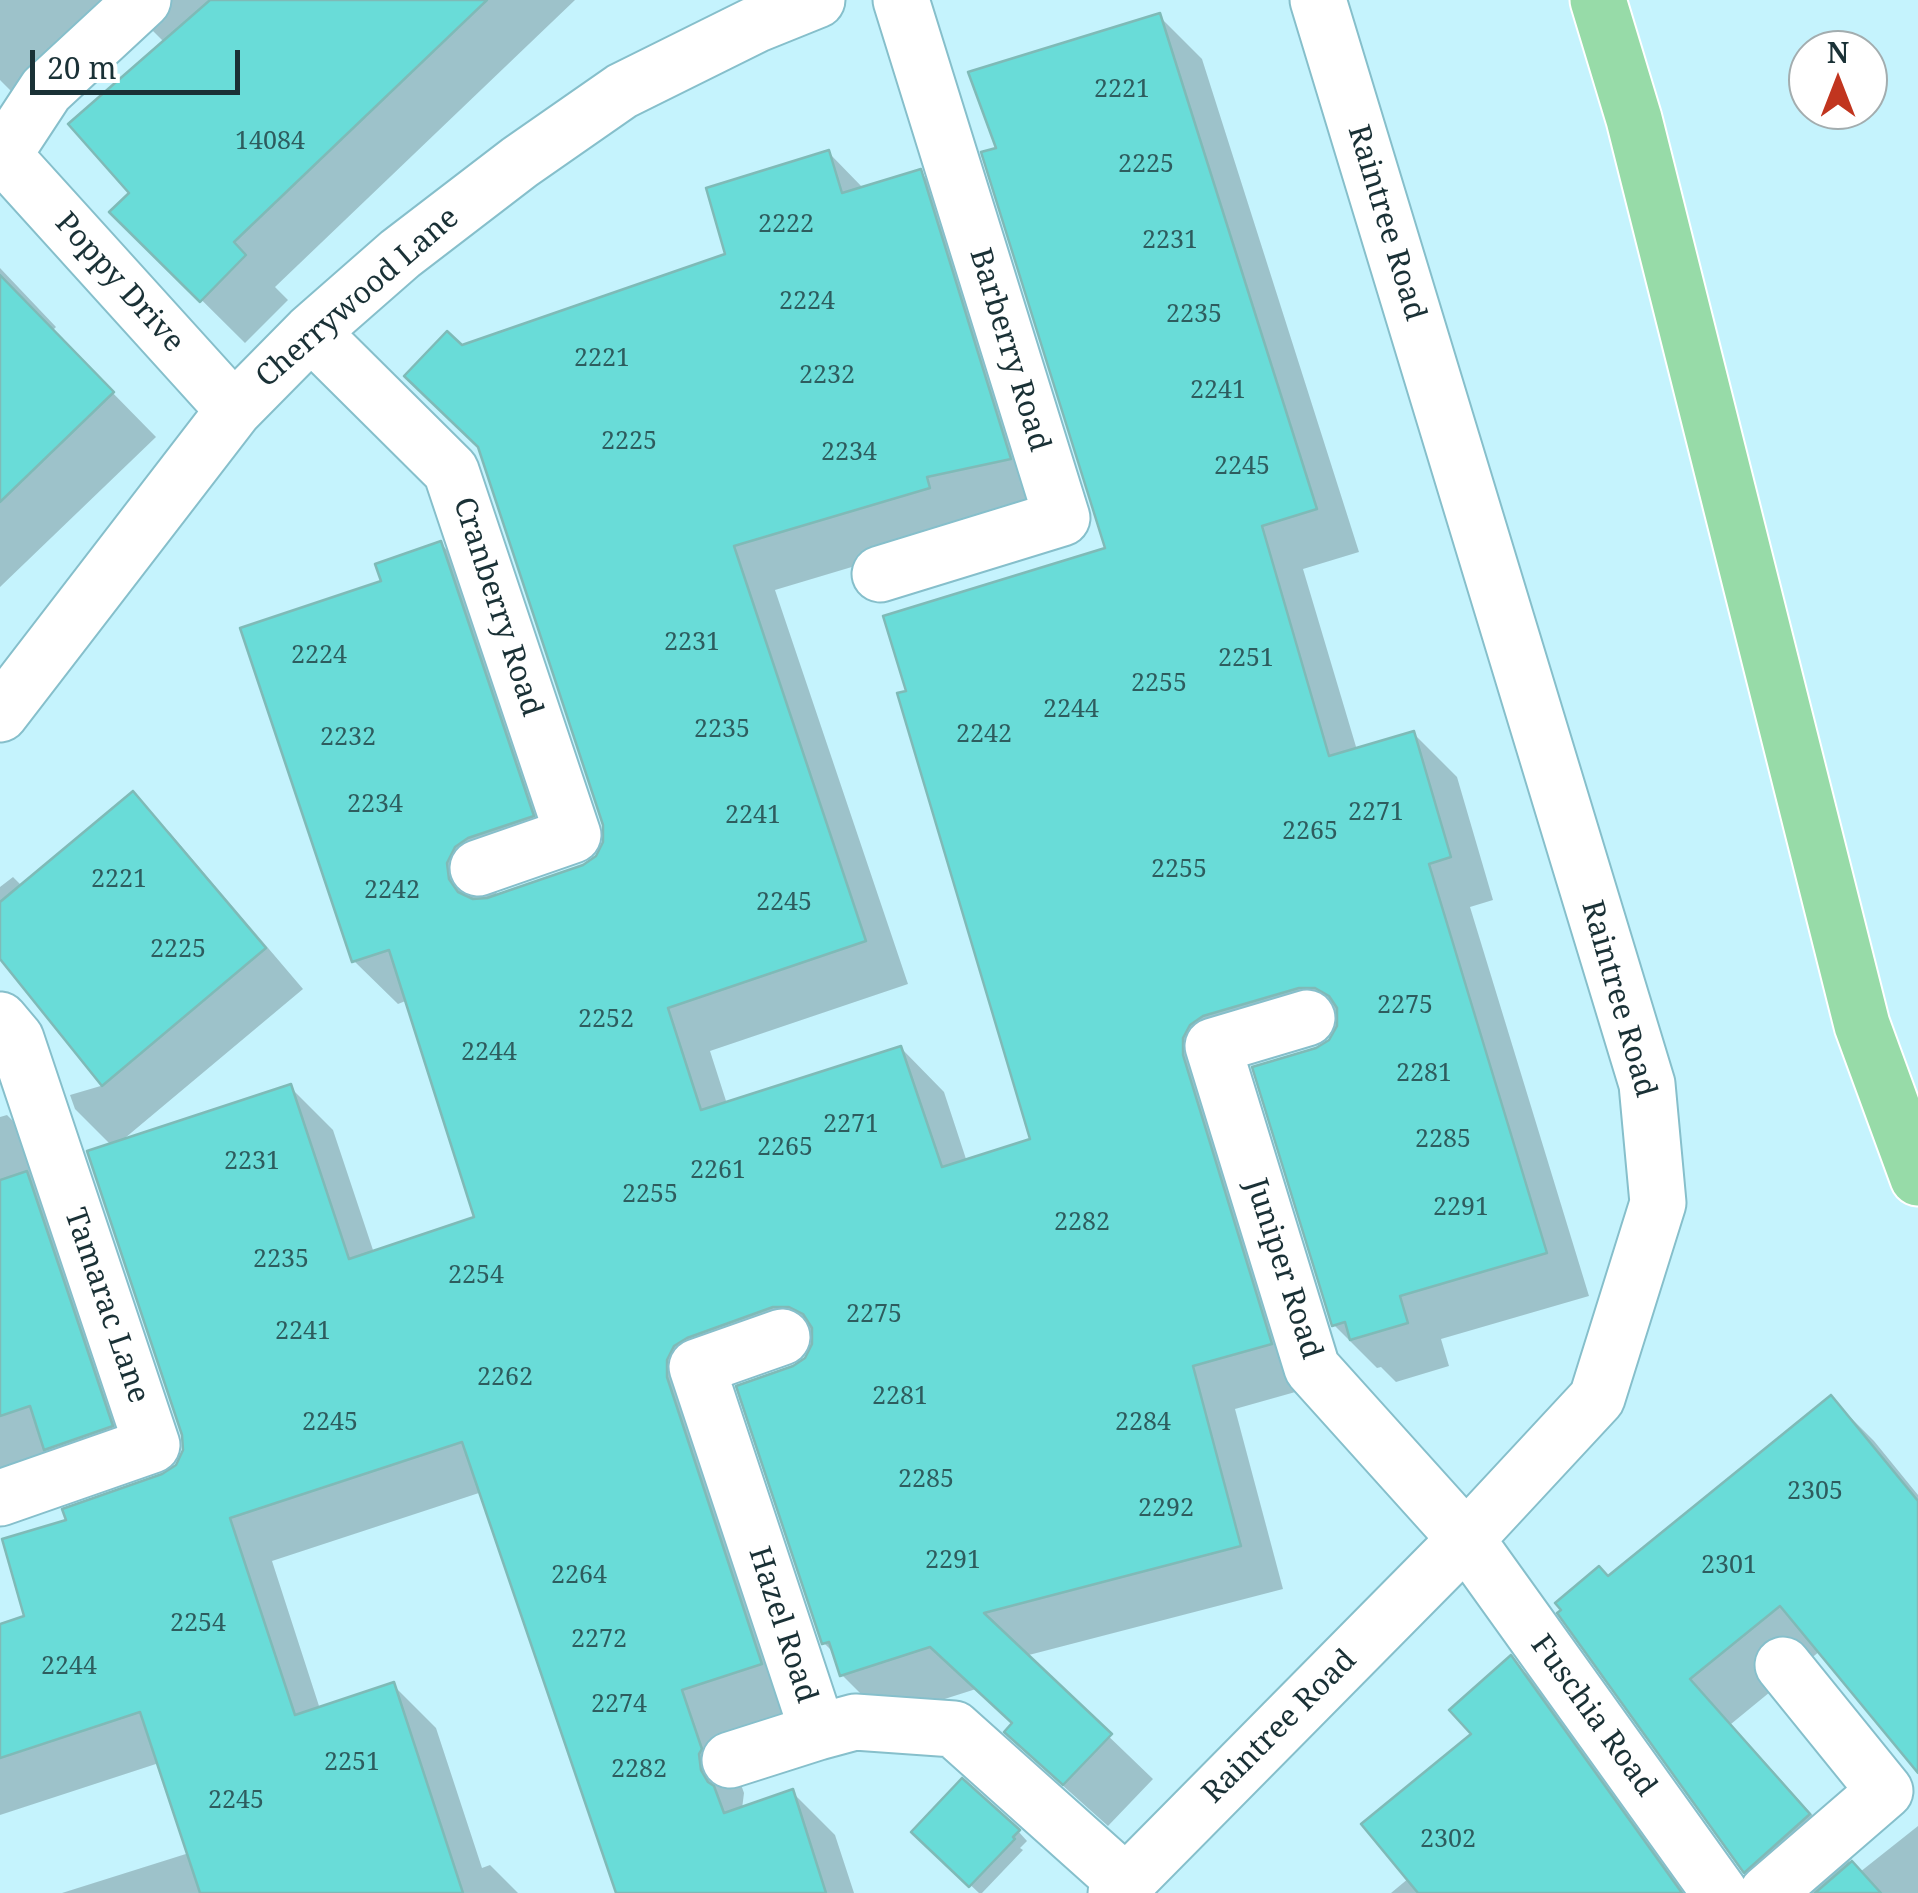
<!DOCTYPE html>
<html>
<head>
<meta charset="utf-8">
<style>
	body { margin:0 }
	#map { position:relative; width:1918px; height:1893px; overflow:hidden; background:#c5f3fd; font-family:"Noto Serif",serif }
	canvas { display:block }
	.north { position:absolute; left:1788px; top:30px; width:100px; height:100px; box-sizing:border-box; background:#fff; border:2px solid #a3adaf; border-radius:50%; rotate:0deg; font-size:28px; font-weight:700; line-height:40px; text-align:center; color:#1a3136 }
	.north::after { content:''; display:block; margin:auto; width:35px; height:45px; background:#c1351f; clip-path:polygon(50% 0,100% 100%,50% 72%,0 100%) }
	.scale { position:absolute; left:30px; top:50px; width:210px; height:45px; box-sizing:border-box; border:5px solid #1a3136; border-top:0; padding-left:12px; font-size:30px; line-height:35px; white-space:nowrap; color:#1a3136; -webkit-text-stroke:8px #fff; paint-order:stroke }
</style>
</head>
<body>
<div id="map">
<canvas width="1918" height="1893"></canvas>
<div class="north">N</div>
<div class="scale">20 m</div>
</div>
<script>
const ctx = document.querySelector('canvas').getContext('2d');
ctx.lineJoin = 'round';
function fill(path, color) {
  ctx.fillStyle = color;
  ctx.fill(path, 'evenodd');
}
function shape(rows) {
  const path = new Path2D();
  for (const r of rows) {
    path.moveTo(r[0], r[1]);
    for (let i = 2; i < r.length; i += 2) path.lineTo(r[i], r[i + 1]);
  }
  return path;
}
function trace(path, color, width, dash) {
  ctx.strokeStyle = color;
  ctx.lineWidth = width;
  ctx.lineCap = dash ? 'butt' : 'round';
  ctx.setLineDash(dash || []);
  ctx.stroke(path);
}
function label(font, color, halo, rows, align = 'center') {
  ctx.font = font + ' "Noto Serif",serif';
  ctx.lineWidth = 10;
  ctx.setLineDash([]);
  ctx.textBaseline = 'middle';
  ctx.strokeStyle = halo;
  ctx.fillStyle = color;
  for (const [text, x, y, turn = 0] of rows) {
    ctx.save();
    ctx.translate(x, y);
    ctx.rotate((+turn || 0) * Math.PI / 180);
    ctx.textAlign = isNaN(turn) ? turn : align;
    if (halo) ctx.strokeText(text, 0, 0);
    ctx.fillText(text, 0, 0);
    ctx.restore();
  }
}
const shadow = shape([
	[0,0,114,0,15,95,0,80],
	[122,0,575,0,275,287,288,300,245,343,113,212,132,193,165,43],
	[1159,16,1202,59,1359,552,1303,569,1357,750,1414,734,1457,777,1493,900,1470,907,1589,1296,1441,1339,1449,1366,1396,1382,1381,1367,1377,1368,1334,1325,1317,1050,1331,1042,1336,1032,1248,1058,1232,1068,1313,1387,1235,1409,1283,1589,1025,1656,1153,1779,1108,1826,1051,1775,1008,1732,1015,1725,976,1689,885,1718,842,1675,835,1654,824,1643,794,1369,807,1360,811,1351,730,1380,804,1707,723,1733,744,1793,742,1809,792,1792,835,1835,854,1893,618,1893,482,1492,272,1561,320,1709,393,1685,436,1728,482,1868,490,1865,518,1893,62,1893,189,1853,159,1763,0,1815,0,1627,27,1618,69,1522,163,1477,178,1466,185,1451,184,1435,112,1146,75,1109,70,1095,104,1085,0,955,0,887,13,877,23,887,132,795,171,834,303,989,119,1143,290,1087,333,1130,374,1253,477,1219,408,1000,398,1004,354,961,385,583,441,544,484,587,575,859,498,890,494,898,584,867,598,858,606,843,605,825,462,348,729,255,829,153,864,189,920,172,963,215,1052,501,972,531,775,590,908,984,710,1051,727,1104,901,1048,944,1092,967,1162,1033,1141,1108,550,999,149],
	[0,268,56,327,52,331,156,437,0,587],
	[7,1115,48,1156,152,1467,0,1469,0,1117],
	[1831,1398,1874,1441,1918,1495,1918,1769,1820,1651,1731,1724,1852,1859,1849,1861,1860,1872,1918,1826,1918,1893,1768,1893,1746,1871,1609,1579],
	[1511,1658,1553,1701,1691,1893,1391,1893,1409,1878],
	[1018,1831,1027,1841,1020,1848,1023,1850,982,1893,979,1893,914,1832]
]);
const building = shape([
	[210,0,487,0,234,242,246,255,200,302,109,212,129,193,68,124,210,0],
	[1160,13,1317,509,1262,526,1329,756,1414,731,1451,857,1429,864,1547,1253,1400,1296,1408,1323,1350,1340,1345,1322,1332,1326,1252,1067,1316,1048,1329,1040,1337,1026,1337,1008,1329,996,1315,988,1299,988,1203,1016,1190,1025,1183,1038,1183,1055,1272,1344,1193,1366,1241,1546,984,1613,1112,1734,1063,1785,1004,1732,1012,1723,930,1647,840,1676,829,1642,822,1644,736,1386,793,1366,805,1358,812,1344,812,1328,803,1314,789,1307,773,1307,687,1338,674,1346,667,1360,667,1377,762,1664,682,1690,702,1749,699,1754,701,1770,708,1782,714,1786,724,1813,793,1789,826,1893,616,1893,462,1442,230,1518,295,1715,394,1682,463,1893,200,1893,140,1712,0,1758,0,1624,24,1616,2,1539,66,1520,62,1509,162,1474,176,1465,183,1450,182,1435,87,1151,291,1084,349,1259,474,1217,389,950,352,962,240,628,381,581,375,564,441,541,534,816,468,838,455,847,447,863,449,879,458,892,473,899,487,898,583,865,596,856,603,842,603,825,478,447,404,376,447,331,462,345,725,254,706,188,829,150,842,193,921,169,1011,459,927,477,930,488,734,546,866,941,668,1008,701,1110,901,1046,942,1167,1030,1139,897,693,906,691,883,616,1105,548,981,152,996,148,968,72,1160,13],
	[0,275,114,392,0,502,0,275],
	[133,791,266,948,102,1086,0,959,0,902,133,791],
	[27,1171,113,1426,44,1450,30,1406,0,1416,0,1180,27,1171],
	[1831,1395,1918,1501,1918,1773,1780,1606,1690,1679,1810,1814,1744,1873,1557,1613,1561,1610,1555,1603,1599,1566,1608,1576,1831,1395],
	[1511,1655,1682,1893,1418,1893,1361,1824,1471,1734,1449,1710,1511,1655],
	[962,1778,1020,1830,1013,1837,1015,1839,969,1887,911,1832,962,1778],
	[1852,1861,1881,1893,1815,1893,1852,1861]
]);
const minor = shape([
	[4,156,234,410],
	[0,160,46,90,143,0],
	[311,332,451,471,573,835,478,868],
	[880,574,1062,518,901,0],
	[0,714,234,410,311,332,400,254,520,162,622,91,755,25,817,0],
	[1307,1018,1213,1046,1312,1368,1466,1539,1720,1893],
	[0,1020,16,1039,152,1445,0,1498],
	[782,1337,697,1367,818,1732,855,1722,954,1729,1126,1883],
	[730,1760,818,1732],
	[1116,1893,1466,1539,1597,1398,1658,1203,1647,1084,1318,0],
	[1767,1893,1885,1791,1783,1665]
]);
const highway = shape([
	[1598,0,1634,119,1862,1025,1918,1178]
]);
const numberNames = [
	["2221",1122,90],
	["14084",270,142],
	["2225",1146,165],
	["2222",786,225],
	["2231",1170,241],
	["2224",807,302],
	["2235",1194,315],
	["2221",602,359],
	["2232",827,376],
	["2241",1218,391],
	["2225",629,442],
	["2234",849,453],
	["2245",1242,467],
	["2231",692,643],
	["2224",319,656],
	["2251",1246,659],
	["2255",1159,684],
	["2244",1071,710],
	["2235",722,730],
	["2242",984,735],
	["2232",348,738],
	["2234",375,805],
	["2271",1376,813],
	["2241",753,816],
	["2265",1310,832],
	["2255",1179,870],
	["2221",119,880],
	["2242",392,891],
	["2245",784,903],
	["2225",178,950],
	["2275",1405,1006],
	["2252",606,1020],
	["2244",489,1053],
	["2281",1424,1074],
	["2271",851,1125],
	["2285",1443,1140],
	["2265",785,1148],
	["2231",252,1162],
	["2261",718,1171],
	["2255",650,1195],
	["2291",1461,1208],
	["2282",1082,1223],
	["2235",281,1260],
	["2254",476,1276],
	["2275",874,1315],
	["2241",303,1332],
	["2262",505,1378],
	["2281",900,1397],
	["2245",330,1423],
	["2284",1143,1423],
	["2285",926,1480],
	["2305",1815,1492],
	["2292",1166,1509],
	["2291",953,1561],
	["2301",1729,1566],
	["2264",579,1576],
	["2254",198,1624],
	["2272",599,1640],
	["2244",69,1667],
	["2274",619,1705],
	["2251",352,1763],
	["2282",639,1770],
	["2245",236,1801],
	["2302",1448,1840]
];
const streetNames = [
	["Raintree Road",1386,223,73],
	["Poppy Drive",119,283,48],
	["Cherrywood Lane",358,298,-41],
	["Barberry Road",1009,350,73],
	["Cranberry Road",497,607,72],
	["Raintree Road",1618,999,74],
	["Juniper Road",1283,1269,72],
	["Tamarac Lane",106,1306,71],
	["Hazel Road",782,1625,72],
	["Fuschia Road",1593,1716,54],
	["Raintree Road",1280,1727,-45]
];
fill(shadow, '#0003');
fill(building, '#69dcd8');
trace(building, '#7fbab7', 2.5);
trace(minor, '#86bfcb', 59);
trace(highway, '#fff', 59);
trace(minor, '#fff', 55);
trace(highway, '#97dba8', 55);
label('25px', '#2e5c5e', null, numberNames);
label('30px', '#1a3136', '#fff', streetNames);
</script>
</body>
</html>
